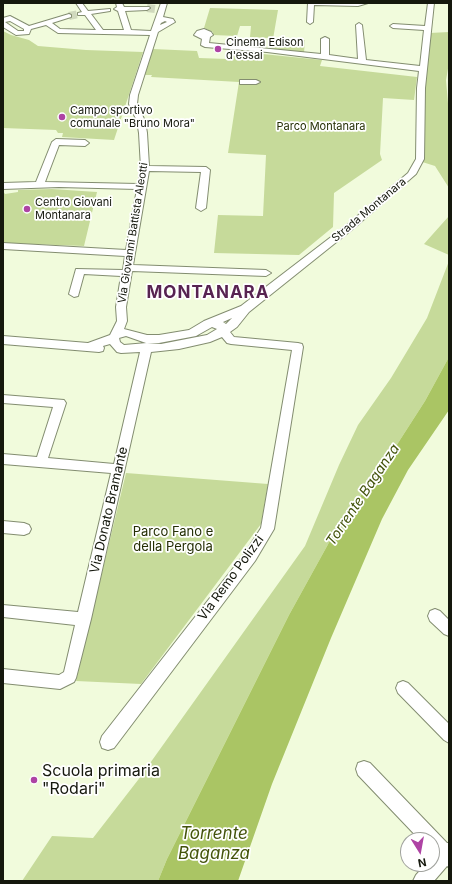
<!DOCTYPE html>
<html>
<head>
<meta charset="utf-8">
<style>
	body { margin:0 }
	#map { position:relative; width:452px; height:884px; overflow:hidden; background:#f1fbdc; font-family:Inter,sans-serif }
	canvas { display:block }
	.frame { position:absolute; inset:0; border:4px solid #15180d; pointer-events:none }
	.north { position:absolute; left:400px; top:832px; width:40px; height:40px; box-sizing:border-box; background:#fff; border:1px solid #a1a39e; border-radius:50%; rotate:169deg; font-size:11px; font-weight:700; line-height:16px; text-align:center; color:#15180d }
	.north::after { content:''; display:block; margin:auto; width:14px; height:18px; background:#ae43a4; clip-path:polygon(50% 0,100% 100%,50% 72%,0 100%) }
</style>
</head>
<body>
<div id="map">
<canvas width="452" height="884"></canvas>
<div class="frame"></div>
<div class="north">N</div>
</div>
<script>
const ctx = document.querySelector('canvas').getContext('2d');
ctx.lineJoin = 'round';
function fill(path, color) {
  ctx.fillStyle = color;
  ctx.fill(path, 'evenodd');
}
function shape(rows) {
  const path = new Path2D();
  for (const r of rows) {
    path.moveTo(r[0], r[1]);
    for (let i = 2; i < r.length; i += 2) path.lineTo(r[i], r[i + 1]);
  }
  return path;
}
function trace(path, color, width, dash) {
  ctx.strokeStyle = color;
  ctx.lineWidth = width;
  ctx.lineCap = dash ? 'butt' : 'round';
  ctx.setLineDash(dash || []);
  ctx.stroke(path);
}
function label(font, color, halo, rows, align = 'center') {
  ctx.font = font + ' Inter,sans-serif';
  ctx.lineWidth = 3.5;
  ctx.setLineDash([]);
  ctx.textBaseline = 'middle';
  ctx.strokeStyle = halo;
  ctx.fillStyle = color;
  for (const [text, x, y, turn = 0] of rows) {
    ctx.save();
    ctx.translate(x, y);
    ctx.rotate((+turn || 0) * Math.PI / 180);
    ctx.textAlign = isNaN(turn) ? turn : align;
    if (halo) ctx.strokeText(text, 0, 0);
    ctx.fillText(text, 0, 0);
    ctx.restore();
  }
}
const green = shape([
	[210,8,278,10,273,39,305,40,304,53,269,49,269,38,250,37,251,26,240,26,237,36,213,35,213,32,204,28],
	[3,31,11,35,29,40,38,46,86,50,143,52,114,140,62,137,63,133,58,133,56,130,3,128],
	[449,32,449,63,446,80,449,115,449,188,435,166,416,160,417,96,430,33],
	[153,49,197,51,199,58,227,59,234,53,253,53,322,60,320,66,417,77,414,100,383,98,380,154,382,160,334,193,333,227,299,255,214,253,218,215,263,216,266,155,228,153,239,82,151,77,152,75,145,75],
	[52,189,97,192,84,246,3,243,3,191,5,194,18,192,18,190],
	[449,216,449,255,424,244],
	[449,261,449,357,425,401,389,457,337,528,289,615,167,859,158,881,22,881,52,836,93,838,138,780,305,546,339,465,358,425,391,378,427,318],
	[126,473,268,484,261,524,141,684,76,681]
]);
const water = shape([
	[449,357,449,410,408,470,382,519,331,638,272,784,238,881,158,881,167,859,289,615,337,528,389,457,425,401]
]);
const minorTunnel = shape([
	[147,8,155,9],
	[69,16,79,14]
]);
const minor = shape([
	[76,3,82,3,88,11,110,9,110,11,91,14,103,30,124,30,118,11,114,9,117,7,116,3,122,3,124,7,149,7,150,8,147,10,125,11,131,30,151,31,161,3,167,3,163,17,173,19,175,22,158,32,138,95,137,104,145,121,147,133,149,166,206,167,210,170,206,208,201,211,196,208,201,172,149,171,133,265,266,270,271,273,266,276,132,271,126,307,127,321,124,329,147,335,159,335,189,330,204,321,241,306,348,224,408,173,416,159,417,88,419,71,267,52,205,47,201,45,202,39,194,35,197,31,204,29,211,32,213,35,210,37,209,43,321,54,321,39,325,37,329,39,329,55,358,59,356,25,359,23,362,25,366,60,420,66,424,30,393,28,390,26,393,24,425,26,428,3,434,3,425,88,424,159,416,174,354,228,249,312,237,327,230,332,234,337,298,343,302,344,303,347,274,529,255,561,114,748,108,750,102,748,100,742,102,736,245,553,261,528,292,350,231,344,227,343,222,337,210,342,179,349,151,352,91,619,76,678,74,682,60,689,3,683,3,669,59,675,64,672,75,625,3,617,3,605,78,612,111,473,3,464,3,454,37,457,53,407,3,403,3,395,64,400,66,403,48,458,114,464,140,352,121,353,117,352,110,344,103,346,104,348,103,351,99,352,3,344,3,336,88,343,110,335,117,321,116,307,121,276,84,274,78,296,74,297,69,294,76,269,123,270,125,256,3,249,3,243,126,250,137,189,59,187,3,189,3,183,36,182,52,142,56,139,85,140,89,143,85,146,59,145,45,182,138,184,141,168,139,133,137,121,129,104,130,95,150,35,58,33,46,25,31,29,29,34,16,35,3,27,3,18,10,16,29,26,69,14,71,15,71,17,52,23,60,29,96,30,85,15,78,15,78,13,82,12,76,3],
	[10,21,24,29,24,31,18,31,5,22,10,21],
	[165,21,167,22,160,25,161,23,165,21],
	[232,318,226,324,223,322,232,318],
	[212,327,217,329,207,335,161,344,147,343,124,345,120,342,119,338,126,336,146,343,159,343,196,336,212,327],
	[308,3,368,3,358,6,314,5,313,22,310,24,307,22,308,3],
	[240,80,256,80,260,82,256,84,240,84,240,80],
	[3,521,24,523,29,525,31,529,29,533,24,535,3,533,3,521],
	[435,609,440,611,449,620,449,636,444,634,430,621,428,616,430,611,435,609],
	[403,681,408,683,449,724,449,743,444,740,398,693,396,688,398,683,403,681],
	[364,761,370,763,447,843,449,843,449,867,447,866,434,881,413,881,416,875,426,864,432,864,432,857,434,855,432,852,432,840,420,840,358,775,356,769,358,763,364,761]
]);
const markers = [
	[218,49,4,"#ae43a4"],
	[62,117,4,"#ae43a4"],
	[27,209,4,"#ae43a4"],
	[34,780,4,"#ae43a4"]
];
const farPoinames = [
	["Cinema Edison",226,43],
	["d'essai",226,56],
	["Campo sportivo",70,111],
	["comunale \"Bruno Mora\"",70,124],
	["Centro Giovani",35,203],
	["Montanara",35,216]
];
const farParknames = [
	["Parco Montanara",321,127]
];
const farStreetnames = [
	["Strada Montanara",369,210,-40],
	["Via Giovanni Battista Aleotti",133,233,-81]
];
const streetNames = [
	["Via Donato Bramante",109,510,-77],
	["Via Remo Polizzi",231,578,-54]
];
const parkNames = [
	["Parco Fano e",173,532],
	["della Pergola",173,547]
];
const waterNames = [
	["Torrente Baganza",363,495,-56]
];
const nearPoinames = [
	["Scuola primaria",42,771],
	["\"Rodari\"",42,789]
];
const districtNames = [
	["MONTANARA",208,293]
];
const nearWaternames = [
	["Torrente",214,834],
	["Baganza",214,854]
];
fill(green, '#c6da9a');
fill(water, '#aac564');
trace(minorTunnel, '#d0d9bd', 8, [8, 4]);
trace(minor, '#838d70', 2);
fill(minor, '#fff');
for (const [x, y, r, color] of markers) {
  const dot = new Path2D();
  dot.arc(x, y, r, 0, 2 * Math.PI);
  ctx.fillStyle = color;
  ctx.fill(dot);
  trace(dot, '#fff', 1.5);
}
label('11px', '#15180d', '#fff', farPoinames, 'left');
label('11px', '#242e04', '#fff', farParknames);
label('11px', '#15180d', '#fff', farStreetnames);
label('13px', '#15180d', '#fff', streetNames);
label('13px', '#242e04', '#fff', parkNames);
label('italic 14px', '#43530b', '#fff', waterNames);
label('16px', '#15180d', '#fff', nearPoinames, 'left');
ctx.letterSpacing = '1px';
label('bold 17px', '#572351', '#fff', districtNames);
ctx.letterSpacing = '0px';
label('italic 17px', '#43530b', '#fff', nearWaternames);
</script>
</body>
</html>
